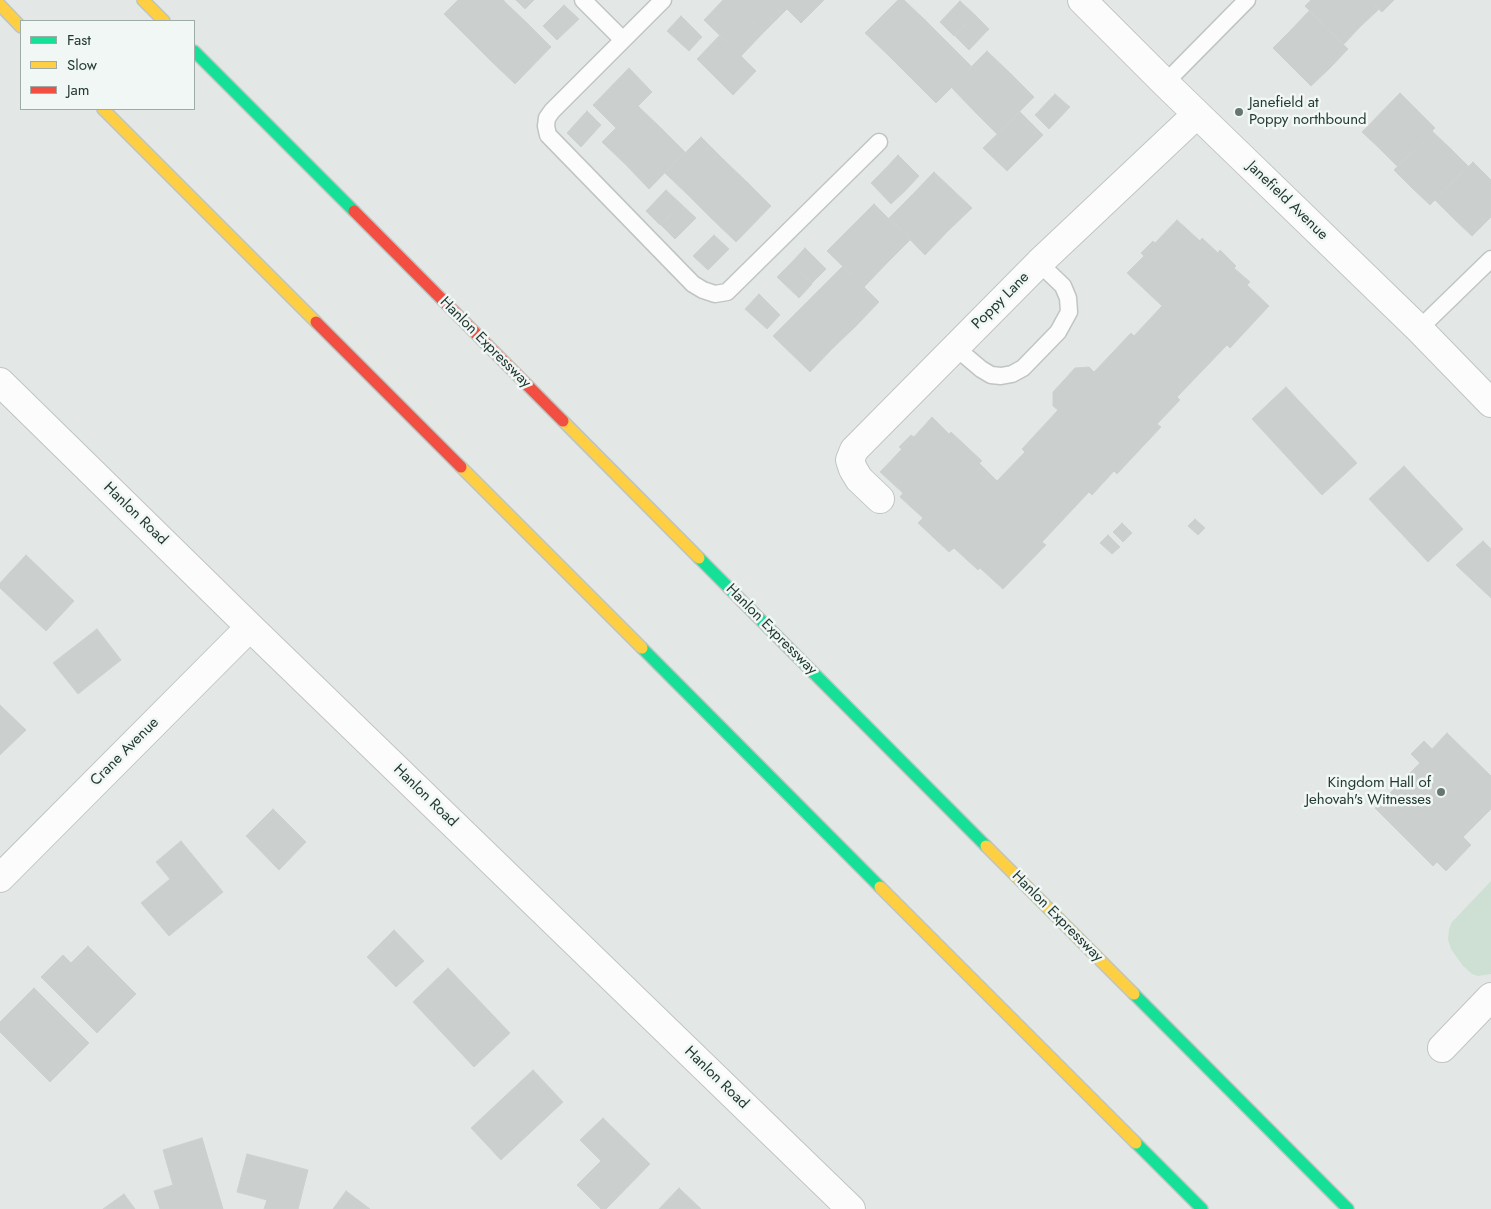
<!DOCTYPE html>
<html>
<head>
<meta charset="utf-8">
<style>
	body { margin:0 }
	#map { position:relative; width:1491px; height:1209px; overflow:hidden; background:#e3e8e6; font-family:Jost,sans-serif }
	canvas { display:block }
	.legend { position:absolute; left:20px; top:20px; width:175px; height:90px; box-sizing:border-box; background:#f1f7f4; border:1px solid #9faba7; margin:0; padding:6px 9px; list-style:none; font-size:15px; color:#233933 }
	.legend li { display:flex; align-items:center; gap:10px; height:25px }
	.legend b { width:25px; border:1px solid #9faba7 }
</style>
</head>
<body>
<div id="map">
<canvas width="1491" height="1209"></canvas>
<ul class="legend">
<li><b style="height:6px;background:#16e098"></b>Fast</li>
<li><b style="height:6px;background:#ffcf43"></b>Slow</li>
<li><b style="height:6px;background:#f24e42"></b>Jam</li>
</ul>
</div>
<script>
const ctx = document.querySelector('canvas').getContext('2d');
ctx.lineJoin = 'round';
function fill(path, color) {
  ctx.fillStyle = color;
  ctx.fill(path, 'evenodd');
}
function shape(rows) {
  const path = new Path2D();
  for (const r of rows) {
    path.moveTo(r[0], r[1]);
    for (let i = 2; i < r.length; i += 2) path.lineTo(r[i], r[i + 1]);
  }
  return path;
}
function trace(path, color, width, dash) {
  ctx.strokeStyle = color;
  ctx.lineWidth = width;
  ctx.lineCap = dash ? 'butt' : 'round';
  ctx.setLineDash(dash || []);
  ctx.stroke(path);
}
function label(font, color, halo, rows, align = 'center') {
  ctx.font = font + ' Jost,sans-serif';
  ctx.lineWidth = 5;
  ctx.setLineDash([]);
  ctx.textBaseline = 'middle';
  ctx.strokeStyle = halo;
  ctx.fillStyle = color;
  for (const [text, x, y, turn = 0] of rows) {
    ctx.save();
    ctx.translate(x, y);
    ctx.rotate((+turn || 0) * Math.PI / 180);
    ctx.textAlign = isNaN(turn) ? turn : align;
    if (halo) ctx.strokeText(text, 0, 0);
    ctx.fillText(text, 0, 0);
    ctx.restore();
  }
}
const green = shape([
	[1491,881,1491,974,1478,976,1472,974,1463,966,1451,949,1448,940,1449,929,1452,922]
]);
const building = shape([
	[458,0,503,0,504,1,468,38,444,14,458,0],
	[516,0,534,0,525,9,516,0],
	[723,0,731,0,764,32,741,56,704,20,723,0],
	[731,0,778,0,787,9,764,32,731,0],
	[778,0,824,0,801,23,778,0],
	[898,0,904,0,925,20,889,56,865,33,898,0],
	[1311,0,1333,0,1360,27,1343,45,1305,6,1311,0],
	[1333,0,1369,0,1379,9,1360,27,1333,0],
	[1369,0,1394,0,1382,12,1369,0],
	[504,1,528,24,491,61,468,38,504,1],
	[960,1,975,15,954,36,940,22,960,1],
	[564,5,579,19,557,40,543,26,564,5],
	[1309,11,1348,49,1330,68,1291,30,1309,11],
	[975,15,989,29,969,50,955,36,975,15],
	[681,16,702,37,689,51,667,31,681,16],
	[925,20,948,43,912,79,889,56,925,20],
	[528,24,551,47,515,84,491,61,528,24],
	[1291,30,1330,68,1311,86,1273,48,1291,30],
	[720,35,756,71,733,95,697,59,720,35],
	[948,43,972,67,936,103,912,79,948,43],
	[987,51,1011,74,974,111,951,87,987,51],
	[629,68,652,92,616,128,593,105,629,68],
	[1011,74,1034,97,997,134,974,111,1011,74],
	[1400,93,1417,110,1379,148,1362,132,1400,93],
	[1055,94,1070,107,1049,129,1035,115,1055,94],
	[638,106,662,129,626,165,602,142,638,106],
	[1417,110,1435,128,1397,166,1379,148,1417,110],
	[587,111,601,125,581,147,567,133,587,111],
	[1020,112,1043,135,1007,171,983,148,1020,112],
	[662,129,685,152,649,189,626,165,662,129],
	[1432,131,1451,149,1412,188,1394,170,1432,131],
	[701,137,724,160,689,196,665,173,701,137],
	[1451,149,1468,166,1430,205,1412,188,1451,149],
	[898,155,919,176,906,190,885,169,898,155],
	[724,160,748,183,712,219,689,196,724,160],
	[1473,162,1491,180,1453,218,1435,200,1473,162],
	[885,169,906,190,891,204,871,183,885,169],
	[934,172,972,208,948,231,912,195,934,172],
	[1491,180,1491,217,1472,236,1453,218,1491,180],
	[748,183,771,206,736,242,712,219,748,183],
	[666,190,681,204,660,225,646,211,666,190],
	[912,195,948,231,925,255,889,218,912,195],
	[681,204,696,218,675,239,661,225,681,204],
	[874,204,910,240,887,263,851,227,874,204],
	[1177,220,1200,241,1202,238,1218,253,1220,250,1236,266,1234,268,1250,282,1247,285,1269,306,1230,348,1227,345,1177,397,1180,400,1157,424,1161,427,1117,474,1114,471,1092,495,1089,492,1042,542,1046,545,1003,589,980,568,978,570,954,548,949,552,918,523,923,518,900,497,903,493,880,472,902,449,899,447,911,435,914,437,932,417,949,434,951,432,982,461,979,463,997,481,1025,452,1022,449,1058,410,1053,406,1053,392,1075,368,1089,367,1094,372,1131,333,1134,336,1162,306,1127,273,1144,256,1141,253,1153,241,1155,243,1177,220],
	[851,227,887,263,864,287,827,251,851,227],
	[714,235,729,249,708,270,693,256,714,235],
	[805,248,826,269,812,283,791,263,805,248],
	[791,263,812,284,799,298,777,277,791,263],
	[843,266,879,302,856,326,819,290,843,266],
	[819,290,856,326,832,349,796,313,819,290],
	[759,294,780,315,767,329,745,309,759,294],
	[796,313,832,349,810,372,773,336,796,313],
	[1286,387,1357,463,1322,495,1252,419,1286,387],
	[1404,466,1463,529,1428,562,1369,499,1404,466],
	[1195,519,1205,528,1198,535,1188,526,1195,519],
	[1122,523,1132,533,1123,542,1113,532,1122,523],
	[1108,535,1120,547,1112,554,1100,543,1108,535],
	[1483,541,1491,549,1491,598,1456,565,1483,541],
	[26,555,74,601,46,631,0,588,0,583,26,555],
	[97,629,121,660,78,694,53,663,97,629],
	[0,705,26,730,0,755,0,705],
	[1447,733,1491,776,1491,809,1463,837,1471,845,1446,871,1437,862,1433,866,1375,808,1420,763,1411,754,1424,741,1432,749,1447,733],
	[273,809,306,842,279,870,246,836,273,809],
	[181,841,223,892,169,936,141,903,170,879,156,862,181,841],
	[394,930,424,961,396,987,367,957,394,930],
	[88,946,136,994,97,1033,41,977,63,955,71,963,88,946],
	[448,968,510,1033,474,1067,413,1002,448,968],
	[34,988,89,1043,50,1082,0,1032,0,1022,34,988],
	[533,1070,563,1102,501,1160,471,1128,533,1070],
	[603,1118,650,1164,606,1209,601,1209,577,1185,601,1161,580,1140,603,1118],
	[202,1138,223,1209,160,1209,154,1191,173,1185,163,1150,202,1138],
	[247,1154,308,1170,298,1209,264,1209,267,1200,237,1192,247,1154],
	[679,1188,701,1209,659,1209,679,1188],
	[346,1191,370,1209,333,1209,346,1191],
	[124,1194,135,1209,103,1209,124,1194]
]);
const lane = shape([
	[583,0,623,40],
	[663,0,552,111,547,118,546,126,548,135,693,284,703,290,715,294,727,292,879,142],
	[1165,83,1247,0],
	[1419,329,1491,259],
	[955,347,981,369,991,375,1001,376,1012,374,1023,368,1058,332,1069,312,1068,298,1063,286,1039,263]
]);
const street = shape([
	[1082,0,1165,83,1419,329,1491,403],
	[0,382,250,627,851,1209],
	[880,499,859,479,853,469,850,460,854,450,1039,263,1197,114],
	[0,878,250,627],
	[1442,1048,1491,997]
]);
const fast = shape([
	[194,51,354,211],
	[699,558,986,846],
	[642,648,880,887],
	[1134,994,1348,1209],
	[1136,1143,1202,1209]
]);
const slow = shape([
	[143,0,164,21],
	[0,5,21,27],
	[103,109,316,322],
	[563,421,699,558],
	[461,467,642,648],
	[986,846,1134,994],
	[880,887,1136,1143]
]);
const jam = shape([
	[354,211,563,421],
	[316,322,461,467]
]);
const markers = [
	[1239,112,5,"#667672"],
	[1441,792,5,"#667672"]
];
const poiNames = [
	["Janefield at",1249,103],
	["Poppy northbound",1249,120],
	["Kingdom Hall of",1431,783,"right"],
	["Jehovah's Witnesses",1431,800,"right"]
];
const streetNames = [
	["Janefield Avenue",1287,201,44],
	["Poppy Lane",1001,301,-45],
	["Hanlon Expressway",485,343,45],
	["Hanlon Road",135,514,44],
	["Hanlon Expressway",771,630,45],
	["Crane Avenue",125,752,-45],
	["Hanlon Road",425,796,44],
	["Hanlon Expressway",1057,917,45],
	["Hanlon Road",716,1078,44]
];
fill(green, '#cee0d3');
fill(building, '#cbcfcd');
trace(building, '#ccd1cf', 1);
trace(lane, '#c0c5c3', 19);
trace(street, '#c0c5c3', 30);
trace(fast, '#bcc4c2', 14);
trace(slow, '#bcc4c2', 14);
trace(jam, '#bcc4c2', 14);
trace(lane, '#fbfcfb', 16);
trace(street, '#fbfcfb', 28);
trace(fast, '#16e098', 11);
trace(slow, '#ffcf43', 11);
trace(jam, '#f24e42', 11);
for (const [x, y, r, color] of markers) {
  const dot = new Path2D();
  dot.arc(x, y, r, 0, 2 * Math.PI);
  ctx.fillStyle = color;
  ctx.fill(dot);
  trace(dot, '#f1f7f4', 2);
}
label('15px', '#233933', '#f1f7f4', poiNames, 'left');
label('15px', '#233933', '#f1f7f4', streetNames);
</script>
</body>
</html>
